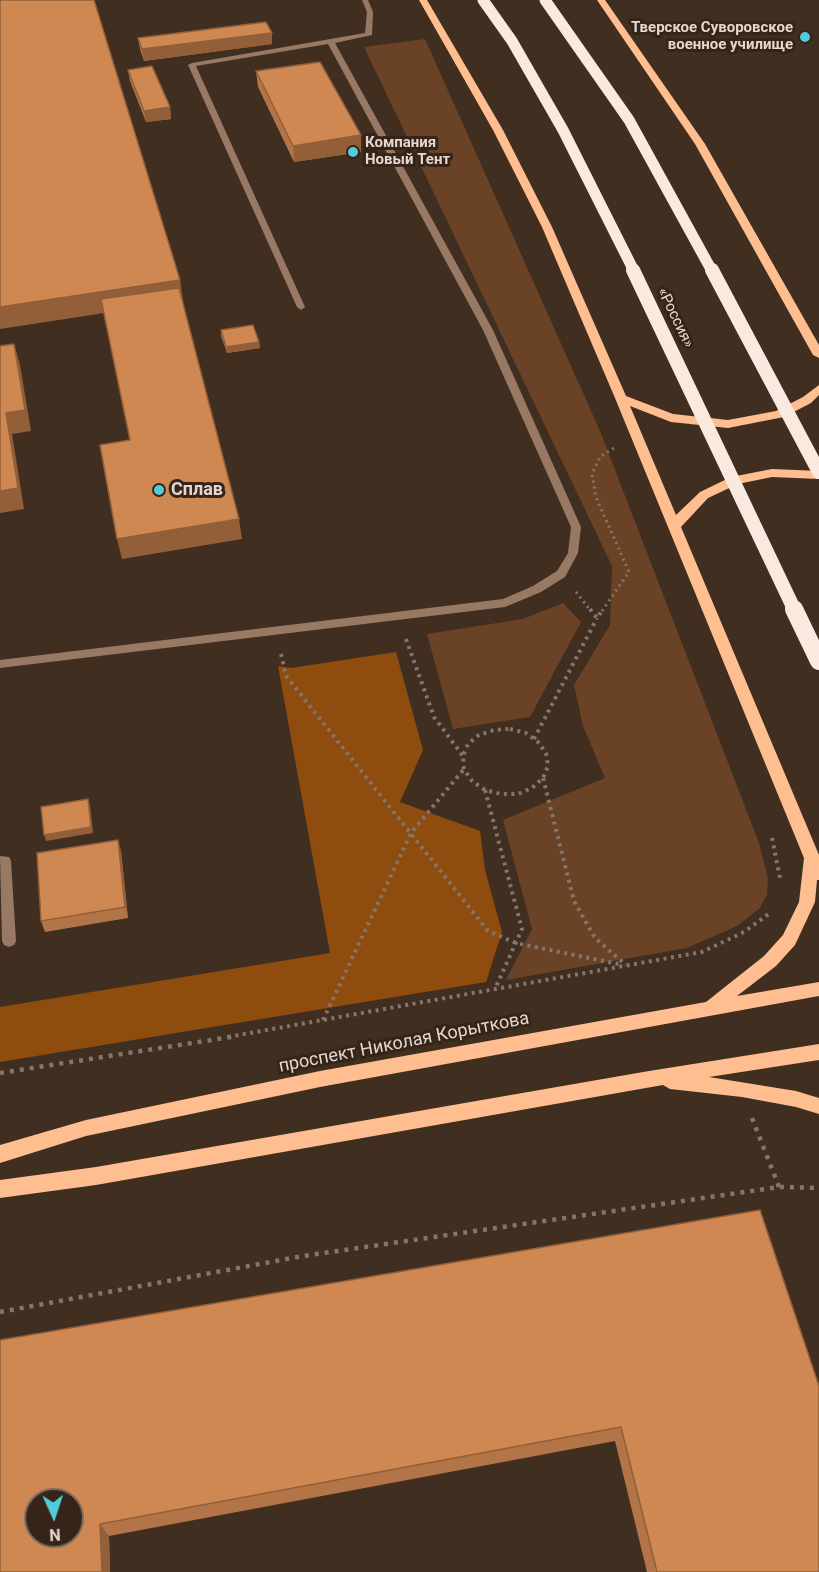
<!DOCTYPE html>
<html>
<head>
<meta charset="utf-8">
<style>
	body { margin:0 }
	#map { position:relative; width:819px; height:1572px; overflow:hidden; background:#402e21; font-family:Roboto,sans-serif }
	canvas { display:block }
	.north { position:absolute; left:24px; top:1488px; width:60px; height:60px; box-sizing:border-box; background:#352417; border:2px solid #7b6c61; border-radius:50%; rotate:177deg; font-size:16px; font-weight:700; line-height:24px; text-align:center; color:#e3d7cf }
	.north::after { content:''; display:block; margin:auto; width:21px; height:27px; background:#52cbda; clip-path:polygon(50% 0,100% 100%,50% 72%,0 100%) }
</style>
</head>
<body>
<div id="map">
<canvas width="819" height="1572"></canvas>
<div class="north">N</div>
</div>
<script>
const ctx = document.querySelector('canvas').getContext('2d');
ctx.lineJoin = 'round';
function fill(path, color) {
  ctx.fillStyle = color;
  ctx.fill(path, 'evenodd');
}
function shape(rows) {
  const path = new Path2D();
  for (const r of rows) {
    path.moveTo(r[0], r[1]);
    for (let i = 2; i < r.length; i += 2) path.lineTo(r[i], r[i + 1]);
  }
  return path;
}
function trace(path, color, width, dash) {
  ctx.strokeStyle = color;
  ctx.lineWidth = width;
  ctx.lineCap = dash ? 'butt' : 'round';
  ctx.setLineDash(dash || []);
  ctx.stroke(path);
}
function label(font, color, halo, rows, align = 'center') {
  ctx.font = font + ' Roboto,sans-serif';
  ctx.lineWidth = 6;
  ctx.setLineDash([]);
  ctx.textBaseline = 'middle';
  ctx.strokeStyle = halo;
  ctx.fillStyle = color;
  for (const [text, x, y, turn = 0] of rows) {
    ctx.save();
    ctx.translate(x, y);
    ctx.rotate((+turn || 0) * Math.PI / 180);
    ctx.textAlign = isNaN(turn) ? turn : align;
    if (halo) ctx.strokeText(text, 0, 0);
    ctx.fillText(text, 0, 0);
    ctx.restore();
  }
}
const green = shape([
	[425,39,600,431,759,843,768,879,767,895,760,908,737,926,687,948,506,980,532,929,503,820,605,778,583,726,574,685,610,625,612,566,364,47],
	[563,603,581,622,530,717,453,729,427,634,523,619]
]);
const forest = shape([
	[396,652,423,750,400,802,480,831,485,870,502,932,486,982,0,1062,0,1007,330,953,278,666,291,668]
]);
const pathFar2 = shape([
	[576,592,591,611],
	[602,611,629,572,596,497,592,474,600,457,614,448]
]);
const pathFar1 = shape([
	[590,609,597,618,603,609],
	[406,639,434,717,463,756],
	[281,654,286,676,488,931,516,943,623,965],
	[510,729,526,733,538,742,546,753,548,766,543,778,532,788,518,794,501,794,485,790,472,781,464,769,463,756,468,744,479,735,494,730,510,729],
	[534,739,597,618],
	[543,778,574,901,595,938,626,965],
	[485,790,522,929,495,989],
	[772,838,780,878],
	[323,1020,411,833,464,769],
	[228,1037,702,952,744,932,770,913]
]);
const path = shape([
	[0,1073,237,1036],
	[752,1118,779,1187],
	[0,1312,303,1256,779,1187,819,1188]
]);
const lane = shape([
	[362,0,368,0,373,12,372,35,335,43,493,330,581,527,578,553,565,577,541,592,505,607,0,668,0,660,503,599,533,586,557,571,568,553,571,527,483,330,328,44,196,66,305,307,301,310,297,307,188,65,192,63,365,33,367,12,362,0],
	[0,856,9,857,11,861,16,941,14,945,9,947,4,945,2,941,0,856]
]);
const primary = shape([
	[419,0,427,0,503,130,552,227,626,396,673,414,728,420,776,411,803,397,819,385,819,395,811,403,784,417,728,428,671,422,630,406,676,515,700,492,731,477,772,469,819,471,819,479,772,477,738,484,708,498,681,527,819,855,819,880,817,880,815,902,795,945,776,966,737,996,819,982,819,996,320,1087,86,1136,0,1163,0,1145,86,1120,320,1071,706,1002,764,956,783,935,799,902,804,858,615,398,542,227,493,130,419,0],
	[597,0,605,0,705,144,819,345,819,358,813,355,695,144,597,0],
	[819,1044,819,1060,709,1077,796,1091,819,1098,819,1114,796,1107,742,1097,670,1089,663,1085,96,1185,0,1198,0,1180,96,1167,649,1071,819,1044]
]);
const highwayBridgeFar2 = shape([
	[483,0,512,41,563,130,634,271],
	[545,0,629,120,712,271]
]);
const highwayBridgeFar1 = shape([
	[633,270,795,611],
	[712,270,819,472]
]);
const highwayBridge = shape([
	[794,609,819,661]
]);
const wall = shape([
	[138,38,272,44,144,61,140,49],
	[128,70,170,107,171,119,146,122,130,81],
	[256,71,361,135,361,152,294,162,258,87],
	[221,330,259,342,260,348,227,353,221,336],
	[121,851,128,918,45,932,41,921],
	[760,1210,819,1572,647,1572,615,1441,109,1536,110,1572,0,1572]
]);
const shadedWall = shape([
	[272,33,272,44,144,61,142,49],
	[170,107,171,119,146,122,144,111],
	[361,135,361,152,294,162,293,146],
	[180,280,183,301,0,329,0,307],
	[259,342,260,348,227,353,226,347],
	[14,344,20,365,31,431,12,434,24,509,0,513,0,491,6,413],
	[239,519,242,539,122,559,117,539],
	[88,799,90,805,93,833,46,841,44,835],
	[118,840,121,851,128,918,125,907],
	[100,1524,109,1536,110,1572,102,1572]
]);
const building = shape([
	[0,0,94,0,180,280,0,307,0,0],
	[266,22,272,33,142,49,138,38,266,22],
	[320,62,361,135,293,146,256,71,320,62],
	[152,66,170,107,144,111,128,70,152,66],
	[179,288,239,519,117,539,100,445,130,440,101,299,179,288],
	[253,325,259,342,226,347,221,330,253,325],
	[14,344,25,410,6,413,18,488,0,491,0,346,14,344],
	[88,799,91,827,44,835,41,807,88,799],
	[118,840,125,907,41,921,37,853,118,840],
	[760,1210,819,1386,819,1572,657,1572,621,1427,100,1524,102,1572,0,1572,0,1340,760,1210],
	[36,1500,72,1500,72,1536,36,1536,36,1500]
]);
const markers = [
	[805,37,6,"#52cbda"],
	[353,152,6,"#52cbda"],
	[159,490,6,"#52cbda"]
];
const farPoinames = [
	["Тверское Суворовское",793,28],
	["военное училище",793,45],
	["Компания",365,143,"left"],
	["Новый Тент",365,160,"left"]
];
const farStreetnames = [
	["«Россия»",675,318,64]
];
const poiNames = [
	["Сплав",171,490]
];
const streetNames = [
	["проспект Николая Корыткова",404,1043,-11]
];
fill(green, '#6a4326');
fill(forest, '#8e4c0e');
trace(pathFar2, '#85756b', 3, [2, 4]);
trace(pathFar1, '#85756b', 4, [3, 4.5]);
trace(path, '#85756b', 4.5, [4, 6]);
fill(lane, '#987963');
fill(primary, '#febe90');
trace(highwayBridgeFar2, '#f9e9de', 11);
trace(highwayBridgeFar1, '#f9e9de', 14);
trace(highwayBridge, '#f9e9de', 18);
fill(wall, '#b37547');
fill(shadedWall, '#925f39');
fill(building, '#d08852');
trace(building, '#925f39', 1.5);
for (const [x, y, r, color] of markers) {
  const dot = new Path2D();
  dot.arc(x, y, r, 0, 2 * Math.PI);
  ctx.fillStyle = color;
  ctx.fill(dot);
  trace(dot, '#352417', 2);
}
label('bold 15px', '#e3d7cf', '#352417', farPoinames, 'right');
label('15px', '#e3d7cf', '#352417', farStreetnames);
label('bold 18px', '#e3d7cf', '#352417', poiNames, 'left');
label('18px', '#e3d7cf', '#352417', streetNames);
</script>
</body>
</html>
